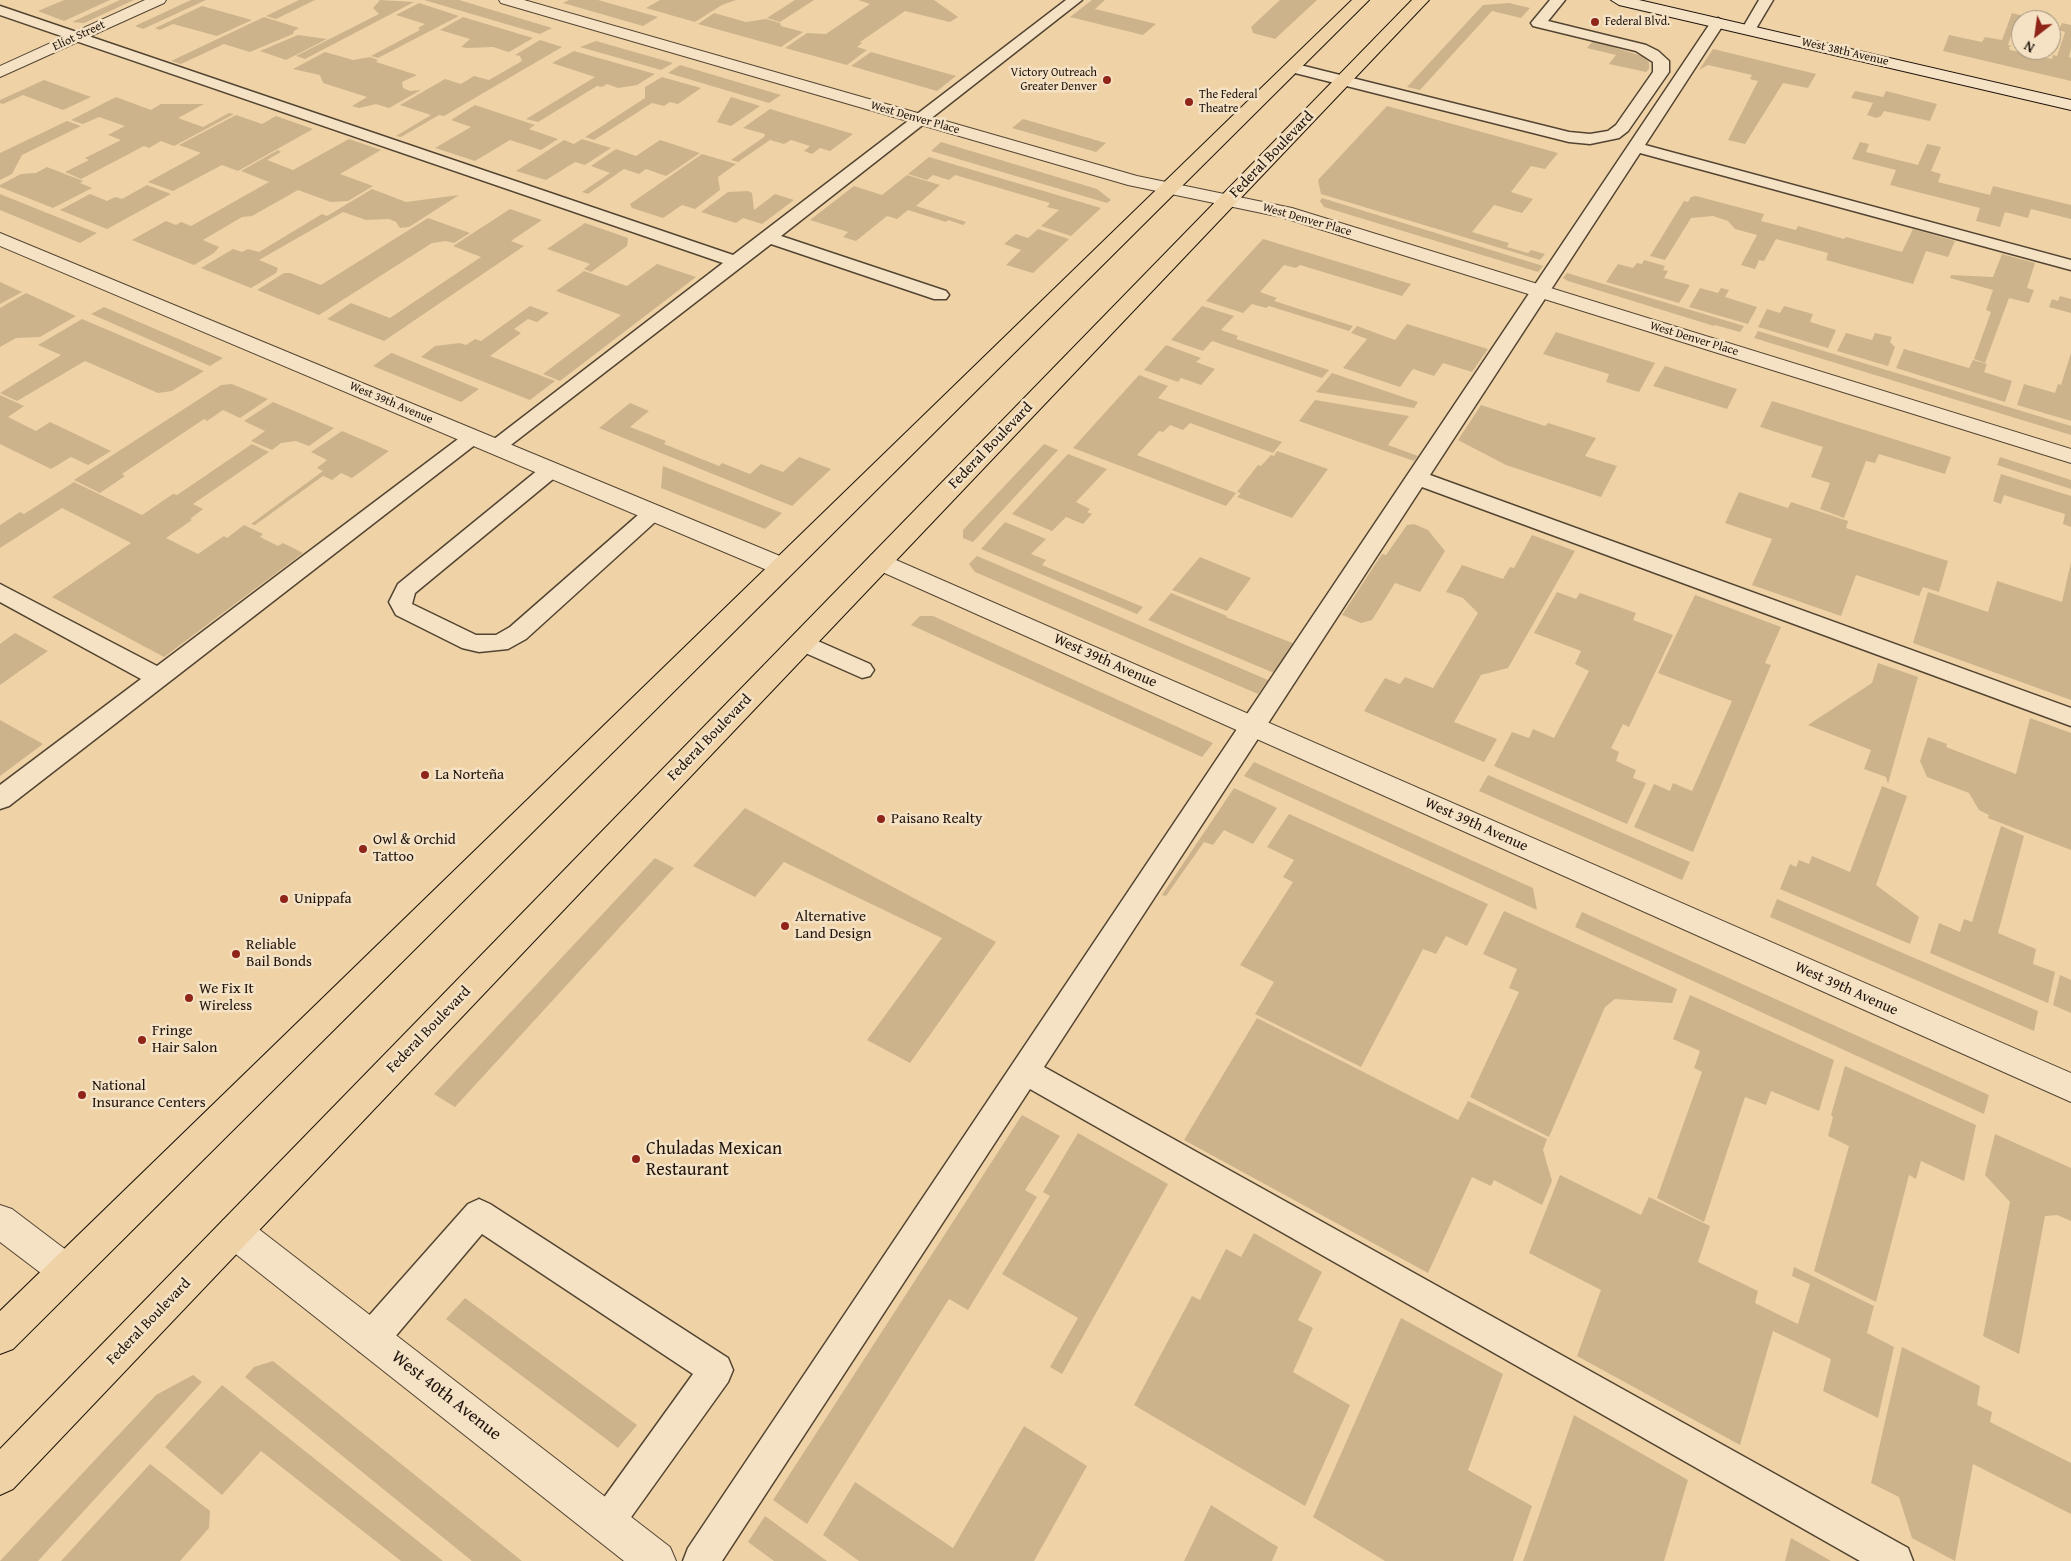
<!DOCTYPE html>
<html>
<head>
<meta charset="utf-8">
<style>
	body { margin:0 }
	#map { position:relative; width:2071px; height:1561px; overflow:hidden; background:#efd3a6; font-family:"Gentium Book Plus",serif }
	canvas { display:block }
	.north { position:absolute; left:2011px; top:10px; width:50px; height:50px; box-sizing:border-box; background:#f5e2c5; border:1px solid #9f907b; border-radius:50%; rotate:210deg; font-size:14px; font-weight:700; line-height:20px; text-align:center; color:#1f140c }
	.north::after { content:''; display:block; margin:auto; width:18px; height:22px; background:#8f2418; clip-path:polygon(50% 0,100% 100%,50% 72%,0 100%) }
</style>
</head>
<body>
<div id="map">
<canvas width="2071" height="1561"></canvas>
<div class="north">N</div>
</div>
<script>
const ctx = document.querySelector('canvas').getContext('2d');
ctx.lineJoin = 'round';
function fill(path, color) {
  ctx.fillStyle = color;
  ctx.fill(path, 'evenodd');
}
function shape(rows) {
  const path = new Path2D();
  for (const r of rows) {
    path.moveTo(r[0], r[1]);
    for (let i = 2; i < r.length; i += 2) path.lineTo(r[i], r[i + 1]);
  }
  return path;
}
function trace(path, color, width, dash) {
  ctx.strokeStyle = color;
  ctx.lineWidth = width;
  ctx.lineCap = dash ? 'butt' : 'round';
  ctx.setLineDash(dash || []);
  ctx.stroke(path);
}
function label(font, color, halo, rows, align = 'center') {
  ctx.font = font + ' "Gentium Book Plus",serif';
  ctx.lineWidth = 5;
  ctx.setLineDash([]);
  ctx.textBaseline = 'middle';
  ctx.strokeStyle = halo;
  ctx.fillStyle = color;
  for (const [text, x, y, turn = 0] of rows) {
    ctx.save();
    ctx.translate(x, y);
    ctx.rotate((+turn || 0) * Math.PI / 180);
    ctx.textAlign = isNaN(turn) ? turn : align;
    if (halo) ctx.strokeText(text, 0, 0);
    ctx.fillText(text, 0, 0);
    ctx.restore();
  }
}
const green = shape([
	[64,0,110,0,64,21,38,11],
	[120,0,134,0,84,23,72,22],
	[191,0,206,0,143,29,135,26],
	[299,0,315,0,276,19,266,16],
	[380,0,414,2,305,59,296,56,379,14,373,8],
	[424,0,459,0,552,28,540,34],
	[569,0,598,0,658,17,643,26,563,3],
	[660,0,736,0,722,5,695,22,646,8],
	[795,0,814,0,780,22,767,18],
	[858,0,934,0,958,17,950,22,905,11,860,42,862,43,857,47,867,50,847,65,785,48,807,33,826,34,870,4],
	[1092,0,1105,0,1095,9,1156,24,1143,35,1070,17],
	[1280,0,1317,0,1275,39,1253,33,1251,27],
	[419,3,459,16,378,58,371,56,420,30,418,28,425,24,396,15],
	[1509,3,1530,8,1521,18,1492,11,1420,90,1407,87,1483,5],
	[202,6,252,20,217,36,173,24,160,30,155,28],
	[714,13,746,22,766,19,780,23,781,26,803,32,781,47,698,24],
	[2012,13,2024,16,2021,22,2016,21,2008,45,2012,46,2009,47,2010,50,2052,59,2053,55,2057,56,2065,32,2059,30,2062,23,2071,25,2071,49,2069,57,2071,58,2071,81,1943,51,1949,35,1982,42,1985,37,2002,40],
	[264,17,299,28,294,31,293,34,250,52,224,44,181,64,171,61],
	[463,17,533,38,509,52,493,47,467,48,461,47,470,39,440,30],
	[298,35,327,39,286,60,260,51],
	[540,40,562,47,444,116,439,115,401,137,396,136,431,115,400,105,445,79,461,84,474,76,489,80,522,61,520,56,515,55],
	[596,41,673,63,661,70,580,47],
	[1593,41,1642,56,1649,62,1649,69,1646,72,1609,64,1616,55,1587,48],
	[1713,49,1816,74,1808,88,1783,83,1745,144,1728,140,1758,81,1750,79,1752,75,1708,65,1699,70],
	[574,51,655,74,637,85,618,88,607,84,602,87,597,86,538,122,526,119,595,77,552,63],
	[325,52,353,60,370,57,378,60,376,62,417,75,402,82,403,88,410,91,421,90,389,108,376,104,359,108,352,106,367,97,323,83,320,75,293,69],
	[871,52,956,76,937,91,851,66],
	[680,65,781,95,769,103,668,73],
	[662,77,701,88,678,104,670,102,664,106,652,103,594,140,585,137,645,98,645,87],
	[44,80,91,97,63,110,23,95,3,104,0,103,0,100],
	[1855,91,1883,97,1886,91,1937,104,1930,121,1884,111,1881,116,1876,118,1867,115,1873,103,1851,98],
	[116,97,151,110,161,104,204,104,178,118,203,127,229,113,234,114,174,146,161,141,149,148,144,146,81,179,65,172,89,160,85,158,121,140,108,135,125,126,99,117,83,124,71,120],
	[731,97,760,106,731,126,717,122],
	[475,105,535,125,529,129,558,139,541,150,510,140,475,161,435,148,471,127,451,120],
	[1387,106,1558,153,1545,169,1531,166,1511,192,1533,199,1522,213,1494,205,1472,232,1509,243,1507,247,1528,253,1531,250,1545,254,1540,260,1321,194,1318,180],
	[770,109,853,134,830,151,820,148,812,154,804,151,810,146,791,140,784,144,770,140,738,162,731,160,764,137,765,134,743,128],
	[236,115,262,124,276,116,313,129,238,171,222,165,173,191,148,182,201,153,179,145],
	[1023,119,1106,143,1096,152,1012,128],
	[67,121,81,126,22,155,12,174,0,180,0,153],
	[349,139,381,150,340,174,373,186,348,201,331,202,298,190,252,216,242,217,203,240,219,247,214,253,194,265,132,240,166,221,176,225,181,222,191,226,269,182,241,171,278,150,281,152,267,160,293,170],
	[582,139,611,148,585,165,575,162,546,180,516,171,564,140,574,144],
	[660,140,700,153,666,176,646,169,639,174,624,169,588,194,582,192,610,173,591,166,616,149,636,156],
	[941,142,1097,189,1111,200,1107,203,931,151],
	[1860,142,1869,144,1866,152,1918,165,1927,144,1941,147,1931,171,1941,174,1938,182,1990,195,1993,186,2071,205,2071,219,2031,209,2028,218,2005,212,2000,227,1976,221,1980,208,1890,185,1896,170,1852,159],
	[702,154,736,164,718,177,720,190,695,209,682,205,663,218,632,208,630,204],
	[929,157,1101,208,1071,236,1041,226,1059,210,1047,207,1050,203,955,175,949,180,933,175,927,180,908,174],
	[47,167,83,181,80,183,92,188,53,208,0,187,0,185,21,174,36,173],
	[907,175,940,185,916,206,966,222,963,225,948,220,946,222,908,210,897,219,887,216,856,241,843,237,848,232,810,220,854,186,882,195],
	[147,185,171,194,107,229,60,210,90,194,107,201,115,197,122,199],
	[372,189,406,202,459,195,409,227,400,228,396,222,389,219,366,220,343,212,259,260,278,268,276,273,251,288,201,268,233,249,242,252,248,249,259,252,322,214,327,216],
	[748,191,752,193,754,210,775,194,794,200,762,224,743,218,736,223,701,212,728,192],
	[0,194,97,233,80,243,0,210],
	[1696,196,1764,214,1761,221,1796,230,1798,226,1844,239,1846,237,1902,252,1913,229,1955,241,1948,257,1926,251,1913,284,1826,260,1828,253,1776,239,1764,261,1759,260,1755,269,1741,265,1757,235,1735,229,1728,221,1713,216,1691,218,1665,260,1650,256,1684,201,1688,202,1691,197],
	[1322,198,1543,266,1538,272,1324,207,1320,201],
	[510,209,542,220,511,241,524,246,384,341,327,319,351,303,390,318,481,257,453,246],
	[428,218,470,233,454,243,446,241,432,243,319,315,257,290,284,273,290,273,321,285],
	[585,223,628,238,627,246,591,272,584,269,590,264,547,249],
	[1038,229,1069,239,1033,273,1006,265,1021,250,1004,244,1016,234,1028,238],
	[1263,239,1411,284,1402,296,1300,265,1296,268,1284,265,1260,292,1277,298,1274,301,1353,326,1349,331,1269,306,1266,308,1252,304,1243,313,1206,301],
	[2002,254,2035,263,2027,288,2034,290,2029,303,2009,298,1985,363,1974,359,1991,312,1986,310,1993,290,1950,278,1951,275,1993,277],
	[1644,260,1665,266,1663,270,1668,271,1664,278,1690,285,1679,303,1606,282,1618,264,1633,268,1637,263,1642,264],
	[657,264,696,277,560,381,543,374,621,315,556,291,584,271,627,286],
	[1567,273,1744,326,1740,332,1715,325,1714,326,1568,281,1563,278],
	[0,282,22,292,0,304],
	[1700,288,1718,293,1721,288,1729,290,1725,297,1757,307,1748,324,1689,307],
	[26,293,76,316,40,337,16,338,0,347,0,308],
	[2060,296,2071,299,2071,313,2049,307,2052,299,2058,301],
	[530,306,549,313,537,322,528,319,514,329,521,333,490,356,555,381,530,400,421,357,435,346,460,343,466,345,475,339,481,341],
	[1202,306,1234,316,1221,330,1238,336,1236,339,1329,370,1322,378,1212,341,1203,351,1171,340],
	[1784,306,1813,314,1810,322,1836,330,1828,348,1758,327,1767,309,1780,313],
	[104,307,223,358,210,366,91,314],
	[82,319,204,371,172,391,158,393,85,361,17,401,0,393,61,355,38,345],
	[1407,324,1488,349,1472,372,1443,363,1434,376,1413,369,1400,387,1343,368,1367,339,1351,333,1357,326,1395,340],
	[1758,331,2071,426,2071,435,1754,338],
	[1556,332,1655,363,1639,392,1606,382,1609,374,1543,354],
	[1846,333,1872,340,1875,333,1892,337,1890,342,1895,347,1888,366,1837,351],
	[1166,345,1201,358,1196,362,1215,369,1201,385,1181,378,1178,382,1144,370],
	[1904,349,1969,368,1973,360,1987,364,1984,372,2012,381,2005,402,1896,368],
	[391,353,392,353,479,389,461,402,373,366],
	[2071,353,2071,421,2017,405,2024,384,2055,393,2058,384,2061,385],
	[1665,366,1737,389,1727,409,1653,386],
	[1332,373,1418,402,1414,408,1316,392],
	[1139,375,1168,386,1158,398,1282,442,1273,453,1190,423,1183,430,1170,425,1163,432,1159,431,1137,455,1236,493,1226,506,1073,448],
	[232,384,268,399,240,418,223,410,207,421,204,419,122,474,125,476,100,493,74,480,221,385],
	[0,395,24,406,8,417,36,431,50,422,111,451,88,465,71,457,51,469,0,444],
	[1315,400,1409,416,1388,445,1418,456,1414,461,1299,421],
	[1772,401,1951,457,1945,474,1879,454,1875,463,1866,461,1844,518,1820,509,1830,483,1811,477,1823,447,1760,427],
	[273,402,334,428,309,446,296,441,281,443,272,450,251,441,265,431,244,421],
	[630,403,649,411,630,427,666,441,664,444,719,466,722,463,750,474,761,464,783,472,799,457,831,469,792,506,599,428],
	[1481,405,1545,426,1548,423,1596,438,1585,456,1617,466,1601,497,1506,465,1458,440],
	[342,431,389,451,352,478,341,473,332,480,323,476,255,525,251,524,323,471,317,468,327,460,311,452],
	[252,444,269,452,193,504,203,509,190,519,192,520,166,538,198,554,224,536,227,538,244,525,263,534,260,537,278,546,283,543,303,553,164,657,52,597,131,543,62,508,0,548,0,525,20,512,24,514,74,482,142,515,173,494,177,495],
	[1044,444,1058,450,973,542,963,538,963,530],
	[1277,451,1328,469,1292,518,1237,497,1241,493,1237,492,1258,465,1261,466,1271,455,1274,456],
	[1068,454,1107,469,1076,502,1090,509,1087,512,1092,514,1083,524,1066,517,1052,531,1012,514],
	[2000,457,2071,480,2071,489,1997,465],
	[663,466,782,513,765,529,661,488],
	[2001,474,2071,496,2071,527,2063,524,2065,514,2004,495,2001,504,1993,501],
	[1739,492,1788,508,1791,502,1848,521,1846,528,1948,561,1939,592,1923,587,1919,596,1856,575,1841,616,1752,585,1772,539,1725,523],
	[1005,522,1046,539,1031,554,1046,560,1042,565,1143,607,1137,614,981,549],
	[1414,524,1428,530,1445,551,1420,592,1395,583,1372,620,1361,623,1342,615,1382,554,1386,555,1407,525],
	[1532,535,1575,551,1508,668,1481,675,1454,722,1497,739,1484,762,1364,711,1385,678,1400,684,1405,677,1433,688,1478,613,1463,598,1446,592,1462,565,1503,579,1510,567,1514,568],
	[977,556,1268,680,1258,694,975,572,969,564],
	[1200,557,1251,578,1227,611,1172,590],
	[2071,562,2071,700,1913,643,1928,592,1988,612,1997,581,2062,602],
	[1557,592,1576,599,1580,593,1636,613,1633,620,1673,635,1629,727,1623,724,1611,748,1619,752,1616,761,1636,770,1633,778,1646,783,1627,824,1494,766,1512,732,1529,738,1533,729,1554,738,1589,671,1575,664,1581,651,1534,633],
	[1171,593,1227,616,1226,617,1295,644,1274,673,1148,620],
	[1695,595,1781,627,1765,663,1771,665,1693,852,1634,827,1654,784,1670,791,1673,783,1692,791,1732,701,1658,673],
	[920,616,933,616,1213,743,1202,757,911,625],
	[15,633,48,651,0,685,0,644],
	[1878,663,1918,677,1888,784,1886,777,1864,769,1871,750,1808,725,1872,683],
	[2030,718,2071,733,2071,850,1988,818,1989,815,1979,810,1969,793,1927,777,1920,761,1928,737,1947,744,1946,747,2016,774],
	[0,720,43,744,0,776],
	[1254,762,1533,888,1537,910,1244,776],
	[1488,775,1690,862,1682,880,1479,791],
	[1882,786,1907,796,1876,885,1919,917,1910,944,1780,889,1790,864,1796,867,1799,860,1809,864,1812,856,1850,872],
	[1234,788,1277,808,1253,844,1224,830,1213,845,1204,842,1166,896,1162,895],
	[745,808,996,942,910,1063,867,1040,942,938,784,862,755,897,693,866],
	[1289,814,1488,904,1467,946,1446,936,1436,954,1423,949,1361,1067,1255,1014,1274,982,1240,965,1293,882,1283,877,1294,860,1267,847],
	[2001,826,2024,836,1998,933,2036,949,2033,964,2055,972,2048,1003,1930,953,1939,923,1960,932,1964,919,1972,922],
	[655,858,674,868,455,1107,434,1094],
	[1777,899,2038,1011,2034,1031,1770,917],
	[1504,911,1677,989,1672,1003,1615,999,1605,1007,1549,1137,1470,1097,1519,992,1509,988,1517,969,1483,954],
	[1582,912,1989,1095,1984,1114,1575,927],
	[2060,975,2071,980,2071,1013,2053,1005],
	[1690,995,1834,1060,1819,1111,1771,1091,1766,1105,1745,1097,1704,1222,1657,1198,1702,1072,1694,1068,1700,1051,1673,1039],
	[1257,1018,1458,1120,1468,1101,1547,1139,1543,1150,1552,1181,1542,1205,1494,1180,1491,1186,1472,1177,1428,1273,1184,1140],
	[1845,1066,1976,1125,1964,1181,1921,1161,1916,1179,1909,1175,1876,1302,1814,1271,1849,1146,1828,1136,1833,1117,1831,1115],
	[1022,1115,1060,1136,1025,1190,1037,1197,968,1310,949,1299,807,1524,773,1500],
	[1078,1133,1168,1184,1062,1374,1050,1367,1078,1318,1002,1274,1050,1196,1043,1192],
	[1995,1134,2071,1168,2071,1221,2057,1215,2045,1216,2019,1354,1983,1336,2010,1202,1985,1175],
	[1560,1175,1641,1215,1649,1197,1710,1226,1698,1262,1758,1291,1755,1303,1798,1324,1810,1284,1792,1276,1794,1267,1874,1306,1867,1333,1894,1347,1878,1418,1823,1391,1831,1359,1773,1331,1740,1445,1577,1356,1601,1290,1529,1253],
	[1254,1233,1322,1272,1298,1320,1313,1328,1293,1372,1350,1405,1305,1506,1134,1405,1192,1296,1200,1300,1226,1249,1241,1257],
	[465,1298,637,1425,618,1448,446,1319],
	[1401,1318,1503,1374,1468,1470,1532,1506,1513,1561,1385,1561,1313,1517],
	[1902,1347,1980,1386,1977,1405,1992,1412,1990,1422,2071,1463,2071,1514,1973,1464,1955,1561,1912,1538,1899,1497,1871,1483],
	[273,1361,522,1561,472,1561,245,1377,254,1367],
	[193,1375,202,1382,38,1561,0,1561,156,1395],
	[222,1385,443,1561,401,1561,261,1451,222,1495,165,1447],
	[1574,1415,1688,1480,1664,1561,1523,1561],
	[1024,1426,1087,1466,1034,1561,859,1561,823,1535,855,1482,953,1548],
	[150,1464,210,1511,209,1528,180,1561,61,1561],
	[1211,1505,1278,1547,1272,1561,1184,1561],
	[765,1516,827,1561,774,1561,748,1542],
	[1791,1538,1831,1561,1785,1561]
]);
const lane = shape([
	[1066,0,1082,0,781,236,946,291,949,295,946,299,934,299,771,244,503,451,496,453,489,451,486,447,489,443,723,263,0,15,0,6,733,255,1066,0],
	[1550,0,1565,0,1548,21,1646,45,1658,51,1669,61,1669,72,1628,131,1619,138,1590,144,1569,142,1287,71,1284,68,1292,63,1569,132,1590,134,1608,131,1616,125,1653,72,1653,62,1636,51,1533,26,1531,23,1550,0],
	[1759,0,1773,0,1754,32,1744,32,1742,29,1759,0],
	[1718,18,1725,22,1645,145,2071,260,2071,270,1640,153,1430,475,2071,708,2071,726,1422,487,1044,1067,1908,1548,1913,1561,1860,1561,1030,1089,722,1561,683,1561,688,1548,1711,22,1718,18],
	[473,431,480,433,483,437,480,441,9,806,0,809,0,785,141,679,0,602,0,584,157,666,466,433,473,431],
	[551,463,558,465,561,470,558,475,415,593,412,604,476,635,496,635,510,627,646,508,654,506,662,508,665,513,526,639,508,649,479,652,462,648,396,615,389,602,398,584,544,465,551,463],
	[802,634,870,664,874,670,870,676,862,678,794,648,790,642,794,636,802,634],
	[479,1199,490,1204,728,1358,733,1370,728,1382,619,1534,607,1540,595,1534,589,1522,595,1510,693,1374,482,1234,383,1351,371,1355,359,1351,355,1339,359,1327,468,1204,479,1199]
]);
const street = shape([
	[145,0,166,0,164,3,0,77,0,66,145,0],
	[499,0,524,0,1137,176,1292,208,2071,449,2071,463,1281,217,1128,185,501,3,499,0],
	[0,233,792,561,795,567,792,573,783,575,774,573,0,246,0,233],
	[880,553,2071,1073,2071,1102,871,567,868,561,871,555,880,553],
	[0,1205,12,1209,78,1259,83,1271,78,1283,66,1288,54,1283,0,1242,0,1205],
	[235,1216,247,1220,670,1547,676,1561,624,1561,223,1244,218,1232,223,1220,235,1216]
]);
const secondary = shape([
	[1611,0,1639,0,2071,100,2071,110,1619,5,1611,0]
]);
const primary = shape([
	[1352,0,1369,0,13,1349,0,1354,0,1311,1352,0],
	[1412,0,1429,0,13,1489,0,1495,0,1449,1412,0]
]);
const markers = [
	[1595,22,5,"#8f2418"],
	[1107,80,5,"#8f2418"],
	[1189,102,5,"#8f2418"],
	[425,775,5,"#8f2418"],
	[881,819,5,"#8f2418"],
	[363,849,5,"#8f2418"],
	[284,899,5,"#8f2418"],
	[785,926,5,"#8f2418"],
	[236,954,5,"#8f2418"],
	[189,998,5,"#8f2418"],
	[142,1040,5,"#8f2418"],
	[82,1095,5,"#8f2418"],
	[636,1159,5,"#8f2418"]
];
const farPoinames = [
	["Federal Blvd.",1605,22],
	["Victory Outreach",1097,73,"right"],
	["Greater Denver",1097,87,"right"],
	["The Federal",1199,95],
	["Theatre",1199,109]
];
const farStreetnames = [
	["Eliot Street",79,36,-25],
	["West 38th Avenue",1845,52,13],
	["West Denver Place",915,118,16],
	["West Denver Place",1307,220,16],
	["West Denver Place",1694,339,17],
	["West 39th Avenue",391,403,23]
];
const streetNames = [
	["Federal Boulevard",1272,155,-46],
	["Federal Boulevard",991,446,-46],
	["West 39th Avenue",1105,661,24],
	["Federal Boulevard",710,738,-46],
	["West 39th Avenue",1476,825,24],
	["West 39th Avenue",1846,989,24],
	["Federal Boulevard",429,1030,-46],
	["Federal Boulevard",149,1322,-46]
];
const poiNames = [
	["La Norteña",435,775],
	["Paisano Realty",891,819],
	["Owl & Orchid",373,840],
	["Tattoo",373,857],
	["Unippafa",294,899],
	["Alternative",795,917],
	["Land Design",795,934],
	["Reliable",246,945],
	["Bail Bonds",246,962],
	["We Fix It",199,989],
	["Wireless",199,1006],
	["Fringe",152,1031],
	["Hair Salon",152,1048],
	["National",92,1086],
	["Insurance Centers",92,1103]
];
const nearPoinames = [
	["Chuladas Mexican",646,1149],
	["Restaurant",646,1170]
];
const nearStreetnames = [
	["West 40th Avenue",446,1396,38]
];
fill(green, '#ccb38c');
trace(lane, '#534432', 3);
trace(street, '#534432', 2);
trace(secondary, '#1f140c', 2);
trace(primary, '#1f140c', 2);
fill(lane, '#f5e2c5');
fill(street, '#f5e2c5');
fill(secondary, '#f5e2c5');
fill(primary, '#efd3a6');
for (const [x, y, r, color] of markers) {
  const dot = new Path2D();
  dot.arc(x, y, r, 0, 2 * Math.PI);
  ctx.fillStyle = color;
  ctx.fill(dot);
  trace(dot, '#f5e2c5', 2);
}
label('12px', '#1f140c', '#f5e2c5', farPoinames, 'left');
label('12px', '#1f140c', '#f5e2c5', farStreetnames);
label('15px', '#1f140c', '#f5e2c5', streetNames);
label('15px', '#1f140c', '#f5e2c5', poiNames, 'left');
label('18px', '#1f140c', '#f5e2c5', nearPoinames, 'left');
label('18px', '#1f140c', '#f5e2c5', nearStreetnames);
</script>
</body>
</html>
